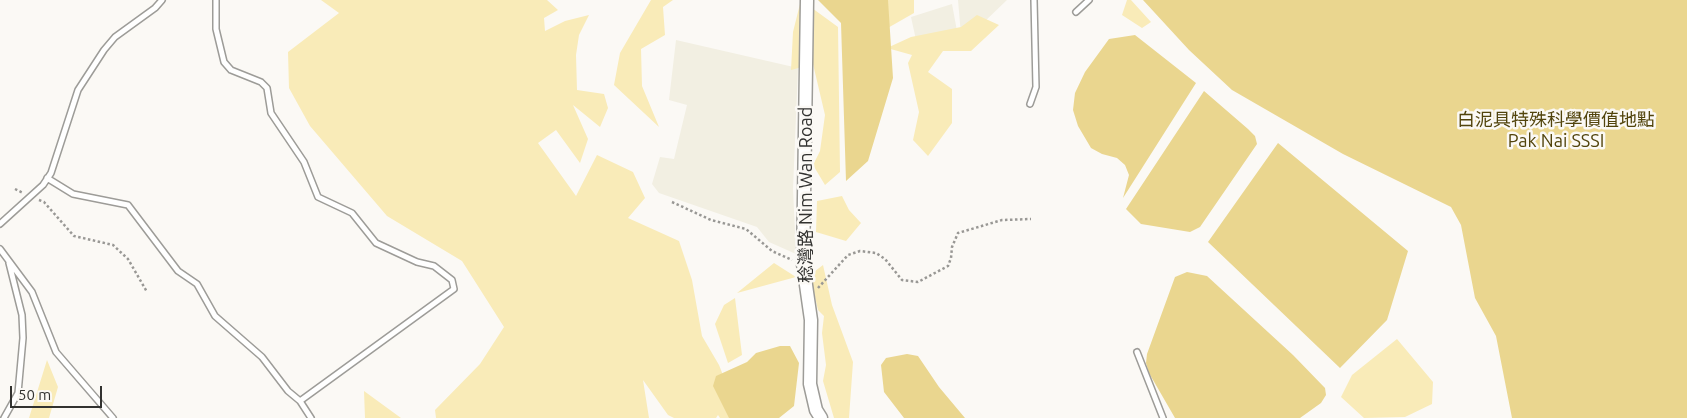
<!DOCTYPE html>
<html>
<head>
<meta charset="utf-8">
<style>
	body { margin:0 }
	#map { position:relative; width:1687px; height:418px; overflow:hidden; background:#fbf9f5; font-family:Ubuntu,sans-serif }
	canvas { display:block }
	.scale { position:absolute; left:10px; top:386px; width:92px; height:22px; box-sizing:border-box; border:2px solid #323230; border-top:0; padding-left:6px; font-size:15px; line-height:18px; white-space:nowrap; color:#323230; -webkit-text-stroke:4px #fbf9f5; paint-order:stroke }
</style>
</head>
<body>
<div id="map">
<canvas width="1687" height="418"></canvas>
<div class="scale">50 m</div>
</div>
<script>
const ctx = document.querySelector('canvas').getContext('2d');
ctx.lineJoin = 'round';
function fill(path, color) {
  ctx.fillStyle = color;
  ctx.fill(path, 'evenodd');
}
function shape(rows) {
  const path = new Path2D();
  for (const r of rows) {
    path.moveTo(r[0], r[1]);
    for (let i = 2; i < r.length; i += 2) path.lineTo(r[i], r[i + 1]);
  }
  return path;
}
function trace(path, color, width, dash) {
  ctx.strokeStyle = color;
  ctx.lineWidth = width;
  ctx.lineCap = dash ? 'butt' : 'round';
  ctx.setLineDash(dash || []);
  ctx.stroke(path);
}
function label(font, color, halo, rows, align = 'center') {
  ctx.font = font + ' Ubuntu,"Noto Sans SC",sans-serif';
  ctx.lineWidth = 5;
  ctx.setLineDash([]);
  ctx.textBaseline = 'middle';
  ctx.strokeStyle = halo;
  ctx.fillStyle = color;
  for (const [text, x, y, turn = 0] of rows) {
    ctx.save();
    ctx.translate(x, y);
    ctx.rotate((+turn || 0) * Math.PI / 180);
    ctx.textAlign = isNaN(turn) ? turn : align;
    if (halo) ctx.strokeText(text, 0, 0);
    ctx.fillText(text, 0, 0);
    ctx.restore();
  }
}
const built = shape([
	[958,0,1007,0,982,24,961,35],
	[952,4,957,31,916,40,911,17],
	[676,40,798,68,793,189,796,254,769,242,757,227,659,193,652,184,660,157,674,159,687,105,669,100]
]);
const green = shape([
	[321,0,547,0,558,10,544,18,545,31,565,21,589,15,579,35,576,55,577,90,604,94,608,108,600,127,573,105,588,139,580,163,556,130,538,143,576,196,597,155,633,172,645,198,628,218,679,241,692,280,702,336,719,365,740,418,720,418,718,415,716,418,674,418,668,415,643,380,649,418,436,418,435,410,480,364,504,327,462,261,387,216,310,126,289,88,288,52,339,13],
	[651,0,673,0,663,7,665,35,641,49,642,86,659,127,614,85,620,53],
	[801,0,838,27,840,172,825,185,813,165,820,151,825,115,813,64,791,70,793,32],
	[874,0,914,0,914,13,886,29],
	[1127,0,1131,0,1151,22,1142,28,1122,15],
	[977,15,999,25,971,51,943,51,928,72,952,89,952,123,928,156,913,140,919,112,908,63,912,55,887,48,911,37,961,27],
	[842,196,849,210,861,223,846,241,816,232,817,201],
	[774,263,796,277,737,293],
	[823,265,832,305,853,362,849,418,834,418,823,381,826,365,822,333,824,316,818,310,810,275],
	[735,298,742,355,728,363,715,324,724,305],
	[1397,339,1433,382,1432,404,1405,417,1364,418,1341,397,1352,375],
	[47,360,58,387,49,418,29,418],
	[364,391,401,418,365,418]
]);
const water = shape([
	[818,0,888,0,893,78,868,161,846,181,841,23],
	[1143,0,1687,0,1687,418,1512,418,1496,336,1475,298,1461,225,1451,207,1343,154,1232,90,1189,50],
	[1135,35,1196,83,1123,198,1129,175,1125,165,1117,158,1102,154,1091,148,1078,126,1073,110,1075,93,1085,72,1109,39],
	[1204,91,1248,129,1255,136,1257,144,1200,227,1190,232,1141,224,1126,209],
	[1278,143,1408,251,1387,320,1340,368,1208,242],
	[1187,272,1207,276,1293,355,1325,388,1326,395,1321,403,1300,418,1175,418,1149,373,1146,363,1147,354,1175,277],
	[780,346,790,346,799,363,794,406,779,418,729,418,713,386,716,376,747,362,756,353],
	[907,354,918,356,939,387,965,418,904,418,884,392,881,365,886,358]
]);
const path = shape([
	[15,189,23,193],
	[39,200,44,202,74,236,113,245,128,259,147,292],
	[672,202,711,220,746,229,772,251,792,260],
	[818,288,848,255,860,251,876,253,885,259,902,280,918,282,948,266,951,258,952,247,958,233,1002,220,1031,219]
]);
const service = shape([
	[216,0,216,29,224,62,231,70,261,82,267,88,271,113,304,162,318,197,352,213,376,243,417,262,434,266,452,280,454,289,300,401],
	[1076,12,1089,0],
	[1030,104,1036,87,1034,0],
	[47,178,73,194,128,205,178,271,197,284,215,316,262,357,288,391,300,401,311,418],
	[0,224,43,185,51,173,78,90,104,50,115,37,155,8,162,0],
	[0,249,32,292,56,352,113,418],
	[1137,352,1163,418],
	[4,418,18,393,23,338,22,315,9,263]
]);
const tertiary = shape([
	[807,0,803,264,811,320,810,384,816,410,821,418]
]);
const parkNames = [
	["白泥具特殊科學價值地點",1556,120],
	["Pak Nai SSSI",1556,141]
];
const streetNames = [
	["稔灣路 Nim Wan Road",806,195,-90]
];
fill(built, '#f2efe2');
fill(green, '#f9ebb8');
fill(water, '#ead68f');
trace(service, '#9d9c98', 8);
trace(tertiary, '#9d9c98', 15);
trace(path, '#999895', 2.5, [2.5, 2.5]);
trace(service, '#fff', 5);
trace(tertiary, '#fff', 12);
label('18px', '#52440c', '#fbf9f5', parkNames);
label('18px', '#323230', '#fbf9f5', streetNames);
</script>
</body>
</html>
